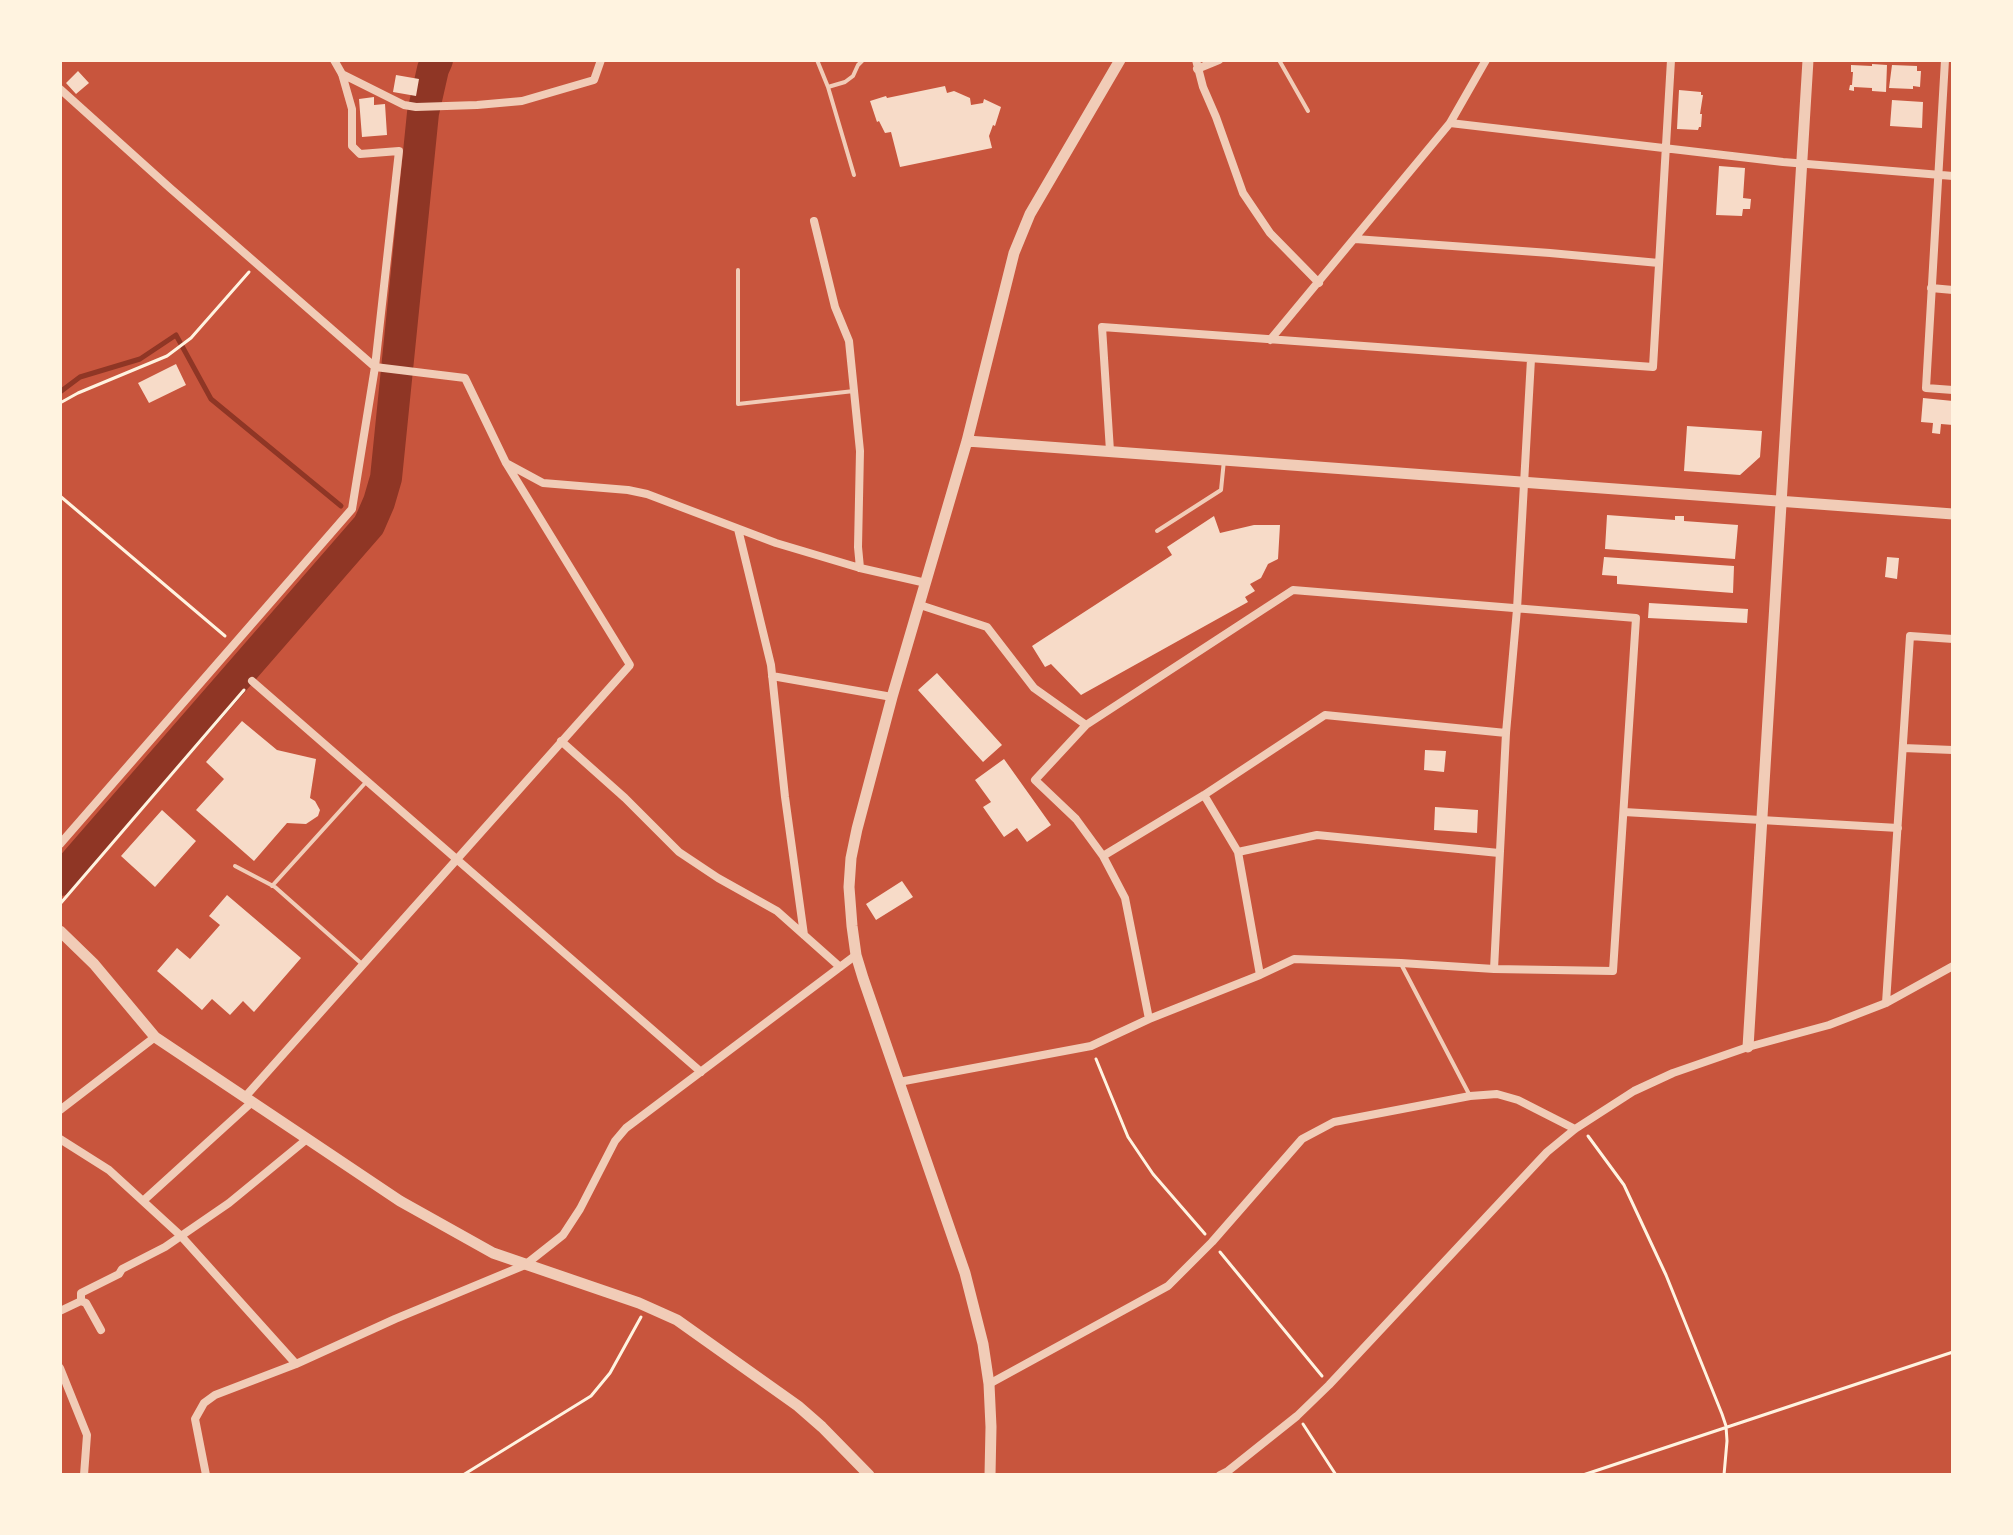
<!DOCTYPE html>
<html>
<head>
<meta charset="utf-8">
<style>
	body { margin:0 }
	#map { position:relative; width:2013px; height:1535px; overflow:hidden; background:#c8553d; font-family:Spectral,serif }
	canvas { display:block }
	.frame { position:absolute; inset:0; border:62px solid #fff3e0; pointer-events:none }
</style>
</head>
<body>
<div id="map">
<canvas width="2013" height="1535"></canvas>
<div class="frame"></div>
</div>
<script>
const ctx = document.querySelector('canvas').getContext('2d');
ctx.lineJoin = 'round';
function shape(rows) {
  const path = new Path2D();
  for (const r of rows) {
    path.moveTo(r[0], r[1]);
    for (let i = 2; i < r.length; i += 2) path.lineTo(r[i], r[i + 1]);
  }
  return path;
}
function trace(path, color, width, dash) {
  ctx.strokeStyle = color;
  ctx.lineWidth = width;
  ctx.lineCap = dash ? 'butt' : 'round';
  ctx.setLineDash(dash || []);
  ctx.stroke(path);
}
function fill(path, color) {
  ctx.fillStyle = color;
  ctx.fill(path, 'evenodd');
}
const stream = shape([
	[60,392,80,377,140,359,176,335,211,399,341,506],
	[358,517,369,525]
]);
const river = shape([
	[60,880,369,525,379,502,386,478,423,113,433,69,437,60]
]);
const building = shape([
	[1872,64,1887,65,1886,92,1872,91,1872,88,1854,87,1854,91,1849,90,1850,85,1852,85,1853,72,1851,72,1851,65,1872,66],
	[1892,65,1917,66,1917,71,1921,71,1920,87,1913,86,1913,89,1889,88],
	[78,71,89,83,76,94,66,83],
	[396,75,419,79,416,96,393,92],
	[945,86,947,93,954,91,970,98,971,105,983,103,984,99,1001,107,995,126,993,125,989,136,992,148,900,167,891,132,885,133,879,121,877,122,870,101,886,96,887,98],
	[1679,90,1701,92,1701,95,1703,95,1700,114,1702,114,1701,127,1699,127,1698,130,1677,129],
	[374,97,374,105,385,104,387,135,362,137,359,99],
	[1892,100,1923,102,1922,128,1890,126],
	[1719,166,1745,168,1743,198,1751,199,1750,209,1743,209,1742,216,1716,215],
	[176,364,186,385,149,403,138,383],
	[1923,398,1953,401,1953,425,1941,424,1940,434,1932,433,1933,423,1921,422],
	[1687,426,1762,431,1760,457,1740,475,1684,471],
	[1607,515,1675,520,1675,516,1684,516,1684,521,1738,525,1735,559,1605,549],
	[1214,516,1220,533,1254,525,1280,525,1278,559,1268,564,1261,578,1250,584,1255,591,1245,597,1248,602,1081,695,1051,664,1045,667,1032,646,1172,555,1167,547],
	[1604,557,1734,566,1733,593,1617,584,1617,576,1602,575],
	[1887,557,1899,558,1897,579,1885,577],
	[1649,603,1748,609,1747,623,1648,618],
	[937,673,1002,745,983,762,918,690],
	[242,721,277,750,316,759,310,798,315,801,320,810,318,816,306,824,287,823,254,861,196,810,224,779,206,762],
	[1425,750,1446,751,1444,772,1424,770],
	[1004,759,1051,825,1027,842,1017,828,1004,837,983,807,991,802,975,780],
	[1435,807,1478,810,1477,833,1434,830],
	[162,810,196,841,155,887,121,856],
	[902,881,913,897,876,920,866,904],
	[227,895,301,958,254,1012,243,1001,230,1015,212,999,202,1010,157,971,177,948,190,959,220,925,209,916]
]);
const path = shape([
	[60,403,78,393,167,356,191,338,249,272],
	[60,496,225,636],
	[60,904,244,690],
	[1096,1059,1128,1137,1153,1174,1205,1234],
	[1588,1136,1624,1185,1666,1275,1722,1414,1726,1426,1727,1441,1724,1475],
	[1220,1252,1322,1376],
	[1303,1424,1336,1475],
	[463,1475,591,1396,610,1373,641,1317],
	[1583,1475,1953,1352]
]);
const service = shape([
	[817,60,828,87,854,175],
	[1279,60,1308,111],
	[828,87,845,82,853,76,858,65,863,60],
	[738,270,738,404,854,391],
	[1157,531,1221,490,1224,460],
	[235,866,275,887,362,964],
	[272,886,367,781],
	[1401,964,1469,1094]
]);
const minor = shape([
	[1196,60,1203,87,1216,117,1243,193,1270,233,1319,283],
	[1945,60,1926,388,1953,390],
	[1197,69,1219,60],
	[342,74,404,105,416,107,477,105,522,101,594,80,601,60],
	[60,89,170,188,375,367,465,378,506,463,630,665,245,1097],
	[1450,123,1783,162,1953,176],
	[814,221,835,307,849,341,860,451,858,547,860,568],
	[1355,239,1550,253,1659,263],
	[1931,288,1953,290],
	[1270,340,1450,123,1486,60],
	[1110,451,1102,327,1653,367,1671,60],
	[506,463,543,483,628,490,647,494,776,543,860,568,926,583],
	[738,529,771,665,785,797,804,935],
	[920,605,987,627,1034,688,1086,725],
	[772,676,892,697],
	[252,681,701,1072],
	[561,741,625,798,679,852,718,878,777,911,840,967],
	[1903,748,1953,750],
	[1204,795,1238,852,1260,975],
	[1624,812,1898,828],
	[60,844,352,509,375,367,399,151,360,154,352,146,352,109,342,74,334,60],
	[1238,852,1317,835,1499,853],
	[1103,856,1204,795,1325,715,1506,733],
	[1494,969,1506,733,1517,609,1531,359],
	[1886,1003,1910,636,1953,639],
	[899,1082,1091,1046,1149,1019,1260,975,1294,959,1401,963,1494,969,1613,971,1636,618,1293,590,1086,725,1035,780,1076,819,1103,856,1125,898,1149,1019],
	[60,1110,155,1037],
	[60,1139,109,1170,181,1236,296,1364],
	[143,1201,252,1102],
	[81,1301,81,1293,119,1274,122,1269,165,1247,229,1203,307,1139],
	[60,1311,81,1301,86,1303,101,1330],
	[60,1368,87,1435,84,1475],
	[989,1384,1168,1286,1212,1242,1302,1139,1334,1122,1470,1096,1497,1094,1518,1100,1575,1129],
	[206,1475,195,1419,204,1403,215,1395,296,1364,395,1319,525,1265,563,1235,580,1209,615,1141,626,1128,856,955],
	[1220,1475,1228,1471,1297,1416,1329,1385,1547,1152,1575,1129,1634,1091,1673,1073,1748,1047,1829,1025,1886,1003,1953,966]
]);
const tertiary = shape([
	[967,441,1953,514],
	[60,931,94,964,155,1037,294,1130,400,1201,493,1253,639,1303,677,1320,798,1406,822,1427,869,1475],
	[1748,1047,1808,60],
	[990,1475,991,1427,989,1384,983,1344,965,1273,863,978,856,955,852,926,849,887,851,858,857,829,892,697,967,441,1014,253,1030,214,1120,60]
]);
trace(stream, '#8f3625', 5);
trace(river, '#8f3625', 32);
fill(building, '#f7dbc8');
trace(path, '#fff3e0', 3);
trace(service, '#f1ccb7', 4);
trace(minor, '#f1ccb7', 8);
trace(tertiary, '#f1ccb7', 11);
</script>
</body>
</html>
